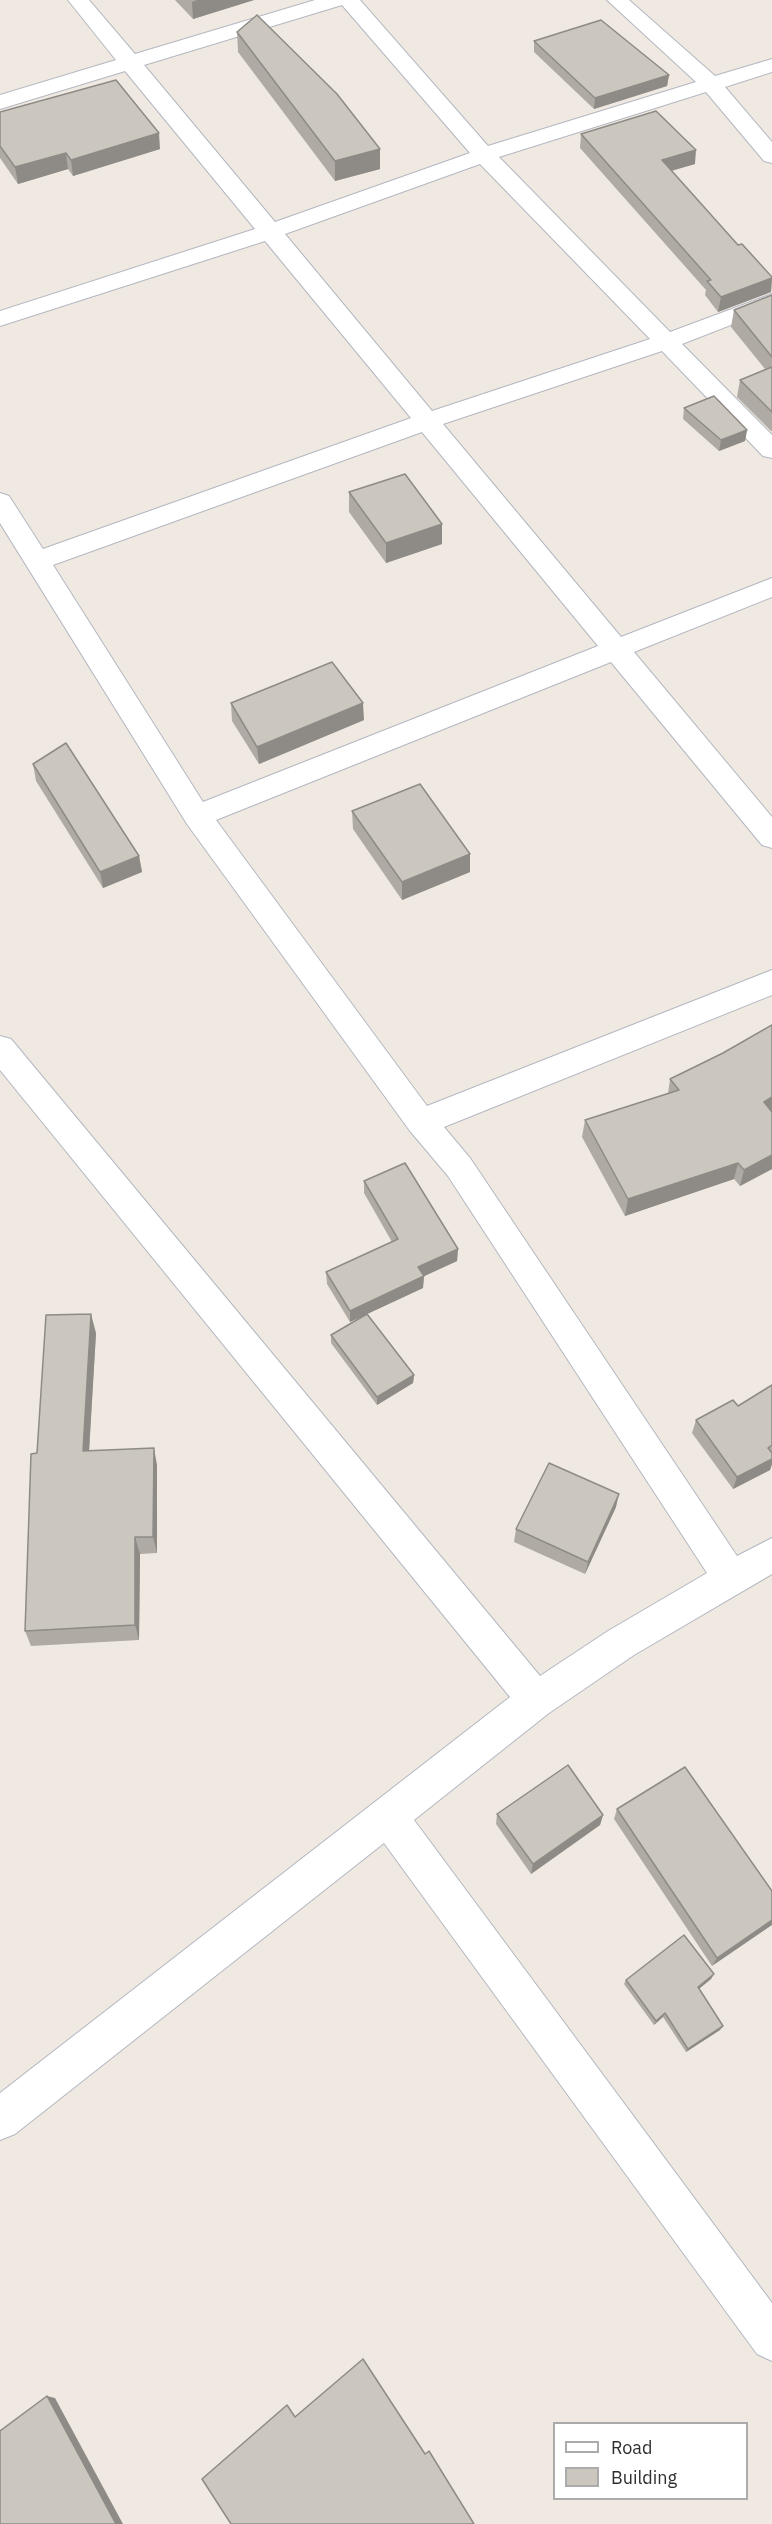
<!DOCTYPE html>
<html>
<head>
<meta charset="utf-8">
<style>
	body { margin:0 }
	#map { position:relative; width:772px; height:2524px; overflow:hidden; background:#efe9e1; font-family:"IBM Plex Sans",sans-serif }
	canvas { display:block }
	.legend { position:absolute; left:553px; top:2422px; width:195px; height:78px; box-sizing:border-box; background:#fff; border:2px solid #ababab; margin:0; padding:8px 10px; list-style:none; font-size:18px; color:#2e2e2e }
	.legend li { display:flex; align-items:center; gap:12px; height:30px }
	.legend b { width:30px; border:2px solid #ababab }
</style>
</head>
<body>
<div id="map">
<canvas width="772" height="2524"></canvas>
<ul class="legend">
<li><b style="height:8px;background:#fff"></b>Road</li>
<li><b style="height:16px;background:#cbc7bf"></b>Building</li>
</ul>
</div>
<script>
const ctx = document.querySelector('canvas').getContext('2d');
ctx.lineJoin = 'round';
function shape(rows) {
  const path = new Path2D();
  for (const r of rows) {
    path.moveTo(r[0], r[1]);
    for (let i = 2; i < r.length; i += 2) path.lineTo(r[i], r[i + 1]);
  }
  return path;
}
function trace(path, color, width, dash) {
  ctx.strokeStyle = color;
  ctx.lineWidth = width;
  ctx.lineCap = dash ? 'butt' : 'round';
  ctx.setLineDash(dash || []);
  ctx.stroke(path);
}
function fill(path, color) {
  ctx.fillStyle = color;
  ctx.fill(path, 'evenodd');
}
const street = shape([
	[68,0,89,0,135,54,315,0,360,0,488,146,696,82,607,0,629,0,715,76,772,59,772,72,725,87,772,142,772,163,764,161,706,92,499,157,670,332,772,294,772,309,682,344,772,435,772,458,763,456,662,351,443,424,621,637,772,578,772,597,634,652,772,817,772,848,762,845,611,662,216,820,427,1106,772,970,772,995,444,1127,470,1158,737,1556,772,1538,772,1574,634,1655,549,1713,414,1820,772,2303,772,2361,757,2354,384,1843,15,2134,0,2140,0,2093,510,1697,0,1070,0,1036,11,1039,540,1676,608,1631,707,1573,448,1176,410,1131,187,824,0,523,0,493,9,496,43,549,411,418,265,241,0,326,0,311,255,229,125,71,0,109,0,95,116,60,68,0],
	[342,5,470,153,275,222,144,65,342,5],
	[480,164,650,339,432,411,285,234,480,164],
	[422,432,598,646,203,802,53,565,422,432]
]);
const wall = shape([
	[175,0,254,0,193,19],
	[237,32,380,149,380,169,335,181,238,52],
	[534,41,669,75,667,86,594,109,534,52],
	[0,112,160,149,73,176,68,169,18,184,0,158],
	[581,134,695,164,671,171,738,245,772,277,771,292,718,312,705,295,706,290,580,148],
	[772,295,772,431,771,431,737,397,740,380,765,369,731,327,734,310],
	[684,408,747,430,745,441,719,451,683,419],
	[349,492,442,544,386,563,349,512],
	[231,703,364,720,259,764,232,721],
	[33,764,139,856,142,872,103,888,36,781],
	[352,811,470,872,402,900,353,829],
	[772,1025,772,1169,740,1186,734,1179,625,1216,582,1137,585,1120,668,1094,670,1079,723,1053],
	[364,1181,458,1249,457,1261,424,1276,423,1288,367,1314,414,1375,413,1383,377,1405,331,1343,331,1335,362,1316,350,1322,327,1284,326,1272,392,1242,364,1193],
	[96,1333,89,1451,157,1465,157,1553,140,1554,139,1640,31,1646,25,1631,37,1453],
	[772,1385,772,1464,770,1470,733,1489,692,1433,696,1420,738,1406],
	[616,1507,585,1574,514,1542,516,1529],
	[617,1809,772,1891,712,1966,614,1819],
	[497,1814,603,1815,600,1825,531,1874,496,1824],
	[714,1974,711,1979,699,1989,720,2030,686,2052,663,2017,654,2025,624,1984,626,1980]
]);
const shadedWall = shape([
	[197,0,254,0,193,19,192,2],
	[669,75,667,86,594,109,595,98],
	[159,133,160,149,73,176,71,160],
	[380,149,380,169,335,181,335,161],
	[696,150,695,164,660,174,662,160],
	[66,153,68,169,18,184,15,167],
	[772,278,771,292,718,312,721,297],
	[747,430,745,441,719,451,721,440],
	[442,524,442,544,386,563,386,543],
	[363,703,364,720,259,764,257,747],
	[470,854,470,872,402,900,402,882],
	[139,856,142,872,103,888,100,872],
	[772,1097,772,1111,759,1119,764,1102],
	[772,1155,772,1169,740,1186,744,1170],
	[738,1163,734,1179,625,1216,628,1199],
	[458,1249,457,1261,418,1279,418,1267],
	[424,1276,423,1288,350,1322,350,1311],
	[91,1314,96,1333,88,1468,83,1451],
	[414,1375,413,1383,377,1405,377,1397],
	[154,1448,157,1465,157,1553,153,1537],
	[772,1459,772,1464,770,1470,733,1489,737,1477],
	[619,1494,616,1507,585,1574,588,1562],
	[135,1537,140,1554,139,1640,135,1625],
	[603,1815,600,1825,531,1874,533,1864],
	[772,1920,772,1925,712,1966,717,1958],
	[714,1974,711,1979,695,1992,698,1987],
	[665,2013,663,2017,654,2025,656,2021],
	[723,2026,720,2030,686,2052,688,2049],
	[47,2396,55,2398,123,2524,116,2524]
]);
const building = shape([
	[257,15,337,94,380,149,335,161,237,32,257,15],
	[601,20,669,75,595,98,534,41,601,20],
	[116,80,159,133,71,160,66,153,15,167,0,146,0,112,116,80],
	[656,111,696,150,662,160,738,245,742,244,772,277,772,278,721,297,707,281,711,280,581,134,656,111],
	[772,295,772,357,734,310,772,295],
	[772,367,772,412,740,380,772,367],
	[714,396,747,430,721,440,684,408,714,396],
	[405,474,442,524,386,543,349,492,405,474],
	[332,662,363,703,257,747,231,703,332,662],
	[66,743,139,856,100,872,33,764,66,743],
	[420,784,470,854,402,882,352,811,420,784],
	[772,1025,772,1097,764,1102,772,1112,772,1155,744,1170,738,1163,628,1199,585,1120,679,1090,670,1079,723,1053,772,1025],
	[405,1163,458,1249,418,1267,424,1276,350,1311,326,1272,398,1239,364,1181,405,1163],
	[91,1314,83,1451,154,1448,153,1537,135,1537,135,1625,25,1631,31,1454,37,1453,46,1315,91,1314],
	[367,1314,414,1375,377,1397,331,1335,367,1314],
	[772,1385,772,1445,768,1448,772,1453,772,1459,737,1477,696,1420,733,1400,738,1406,772,1385],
	[549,1463,619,1494,588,1562,516,1529,549,1463],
	[568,1765,603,1815,533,1864,497,1814,568,1765],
	[685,1767,772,1891,772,1920,717,1958,617,1809,685,1767],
	[684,1935,714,1974,698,1987,723,2026,688,2049,665,2013,656,2021,626,1980,684,1935],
	[363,2359,425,2454,429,2451,474,2524,231,2524,202,2479,287,2405,295,2417,363,2359],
	[47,2396,116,2524,0,2524,0,2431,47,2396]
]);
trace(street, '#b4b7c1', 2);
fill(street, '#fff');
fill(wall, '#afaba4');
fill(shadedWall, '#8e8b86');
fill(building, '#cbc7bf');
trace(building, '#8e8b86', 1.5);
</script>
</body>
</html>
